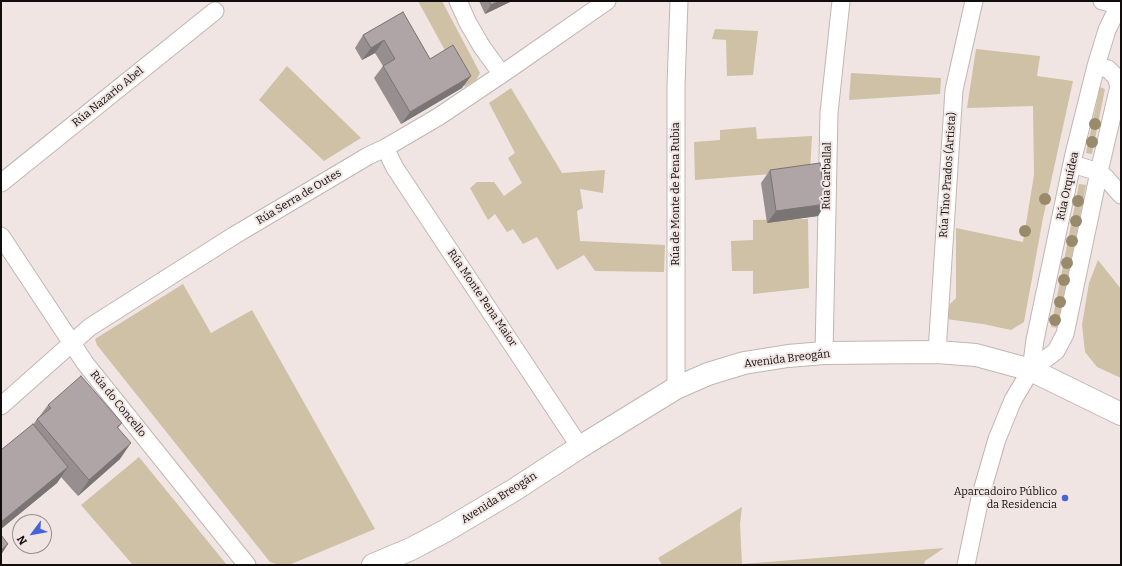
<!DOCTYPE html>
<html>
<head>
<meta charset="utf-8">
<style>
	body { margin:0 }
	#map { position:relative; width:1122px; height:566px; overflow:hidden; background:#f0e5e2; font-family:Bitter,serif }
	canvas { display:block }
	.frame { position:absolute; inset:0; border:2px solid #100d0c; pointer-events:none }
	.north { position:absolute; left:12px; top:514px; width:40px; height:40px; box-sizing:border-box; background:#f0e5e2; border:1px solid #968f8c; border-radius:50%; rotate:238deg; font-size:11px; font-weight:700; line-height:16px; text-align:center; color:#100d0c }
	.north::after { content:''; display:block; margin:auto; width:14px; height:18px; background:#4464d7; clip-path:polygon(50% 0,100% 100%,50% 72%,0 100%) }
</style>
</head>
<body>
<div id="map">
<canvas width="1122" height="566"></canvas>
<div class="frame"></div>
<div class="north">N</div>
</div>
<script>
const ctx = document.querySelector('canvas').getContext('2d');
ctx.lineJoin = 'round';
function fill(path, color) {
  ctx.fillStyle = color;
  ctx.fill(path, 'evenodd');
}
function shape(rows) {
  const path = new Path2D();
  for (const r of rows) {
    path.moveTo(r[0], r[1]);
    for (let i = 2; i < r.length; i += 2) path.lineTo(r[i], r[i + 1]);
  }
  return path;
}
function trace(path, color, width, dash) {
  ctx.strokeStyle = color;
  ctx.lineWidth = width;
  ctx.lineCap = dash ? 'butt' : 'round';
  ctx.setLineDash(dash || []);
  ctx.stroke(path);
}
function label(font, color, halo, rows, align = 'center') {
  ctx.font = font + ' Bitter,serif';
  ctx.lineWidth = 4;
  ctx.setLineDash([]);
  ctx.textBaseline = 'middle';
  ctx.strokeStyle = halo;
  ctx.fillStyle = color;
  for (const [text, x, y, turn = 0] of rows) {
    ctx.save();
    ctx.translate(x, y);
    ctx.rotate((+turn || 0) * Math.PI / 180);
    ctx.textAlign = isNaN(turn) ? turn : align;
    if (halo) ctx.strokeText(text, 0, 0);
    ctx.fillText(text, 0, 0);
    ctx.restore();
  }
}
const green = shape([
	[418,1,442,1,480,73,476,80,465,87],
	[715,29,758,31,753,75,727,76,726,40,712,39],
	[976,49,1040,56,1037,76,1073,81,1043,218,1024,322,1011,330,983,324,946,319,946,308,956,298,956,228,1023,242,1034,175,1033,106,967,108],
	[287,66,361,138,324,161,259,100],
	[851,73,941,78,940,94,849,100],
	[1100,87,1105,89,1092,154,1086,153],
	[511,88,562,173,605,170,603,193,580,189,583,208,577,211,580,241,665,245,664,272,595,271,584,255,557,270,537,237,523,244,513,229,507,232,495,214,488,220,470,188,477,182,494,182,504,196,522,183,508,158,515,153,489,103],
	[756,127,757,139,812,136,810,171,695,180,694,142,720,140,720,130],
	[1079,184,1086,185,1058,328,1051,327],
	[808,219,809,288,753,294,753,271,732,271,731,241,753,240,753,220],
	[1098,260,1121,289,1121,378,1097,367,1085,352,1082,325,1089,283],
	[183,284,211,333,252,310,375,529,289,565,279,565,270,562,97,345,95,339],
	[139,457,227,565,133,565,81,505],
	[742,507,740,524,742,564,944,548,925,561,924,565,662,565,658,558]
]);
const street = shape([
	[458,1,468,23,482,47,498,69,505,72],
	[1102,1,1119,5],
	[385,148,395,168,580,447],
	[1072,164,1099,172,1106,178,1121,195],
	[1,183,215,11],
	[1,236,85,363,247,565],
	[937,352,954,90,974,1],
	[824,353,829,113,841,1],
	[1031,370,1035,340,1074,154,1096,66,1107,30,1121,1],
	[676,388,676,86,679,1],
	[1,406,90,327,235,235,368,156,385,148,438,117,505,72,607,1],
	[966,565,980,498,997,439,1013,400,1031,370,1056,351,1065,334,1099,172,1119,86,1116,77,1108,69,1096,66]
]);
const secondary = shape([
	[373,565,411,549,445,531,514,490,580,447,676,388,708,374,744,363,788,356,824,353,937,352,976,355,1031,370,1121,414]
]);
const trees = [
	[1095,124],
	[1092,142],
	[1045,199],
	[1078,201],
	[1076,221],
	[1025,231],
	[1072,241],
	[1067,263],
	[1064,280],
	[1060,302],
	[1055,320]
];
const wall = shape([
	[479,1,511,1,510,2,485,14],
	[403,12,430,59,462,88,401,124,374,78,383,66,375,53,362,60,355,48,363,35],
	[770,170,818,216,767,223,761,183],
	[48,405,122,423,118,428,120,459,78,496,61,477,57,483,1,529,1,450,33,425,37,419,39,417]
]);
const shadedWall = shape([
	[500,1,511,1,510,2,485,14,491,5],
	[384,40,375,53,362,60,371,48],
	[471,76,462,88,401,124,410,112],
	[826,204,818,216,767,223,776,211],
	[131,443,120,459,78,496,89,480],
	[68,467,57,483,1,529,1,522],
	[8,544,1,555,1,550]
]);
const building = shape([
	[489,1,500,1,491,5,489,1],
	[403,12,430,59,453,45,471,76,410,112,383,66,395,59,384,40,371,48,363,35,403,12],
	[820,163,826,204,776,211,770,170,820,163],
	[81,376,122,423,117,427,131,443,89,480,37,419,51,408,48,405,81,376],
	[33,424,68,467,1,522,1,450,33,424],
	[1,535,8,544,1,550,1,535]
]);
const markers = [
	[1065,498,4,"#4464d7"]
];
const streetNames = [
	["Rúa Nazario Abel",108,97,-39],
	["Rúa Tino Prados (Artista)",948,175,-86],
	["Rúa Carballal",827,176,-89],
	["Rúa Orquídea",1068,186,-78],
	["Rúa de Monte de Pena Rubia",676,194,-90],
	["Rúa Serra de Outes",299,197,-31],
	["Rúa Monte Pena Maior",482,298,56],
	["Avenida Breogán",787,359,-7],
	["Rúa do Concello",118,404,51],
	["Avenida Breogán",499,498,-32]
];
const poiNames = [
	["Aparcadoiro Público",1057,492],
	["da Residencia",1057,505]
];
fill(green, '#cec1a6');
trace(street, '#c0b6b3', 19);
trace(secondary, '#c0b6b3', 24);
trace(street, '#fff', 17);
trace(secondary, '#fff', 22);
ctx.fillStyle = '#9a8a6c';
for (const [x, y] of trees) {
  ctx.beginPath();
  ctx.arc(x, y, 6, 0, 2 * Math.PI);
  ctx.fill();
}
fill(wall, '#968e8f');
fill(shadedWall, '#7a7474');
fill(building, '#afa5a6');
trace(building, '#7a7474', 1);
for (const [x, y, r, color] of markers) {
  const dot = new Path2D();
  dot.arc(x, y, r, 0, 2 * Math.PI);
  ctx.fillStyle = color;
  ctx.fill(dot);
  trace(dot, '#f0e5e2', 1.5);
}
label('11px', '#100d0c', '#f0e5e2', streetNames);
label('11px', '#100d0c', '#f0e5e2', poiNames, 'right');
</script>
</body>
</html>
